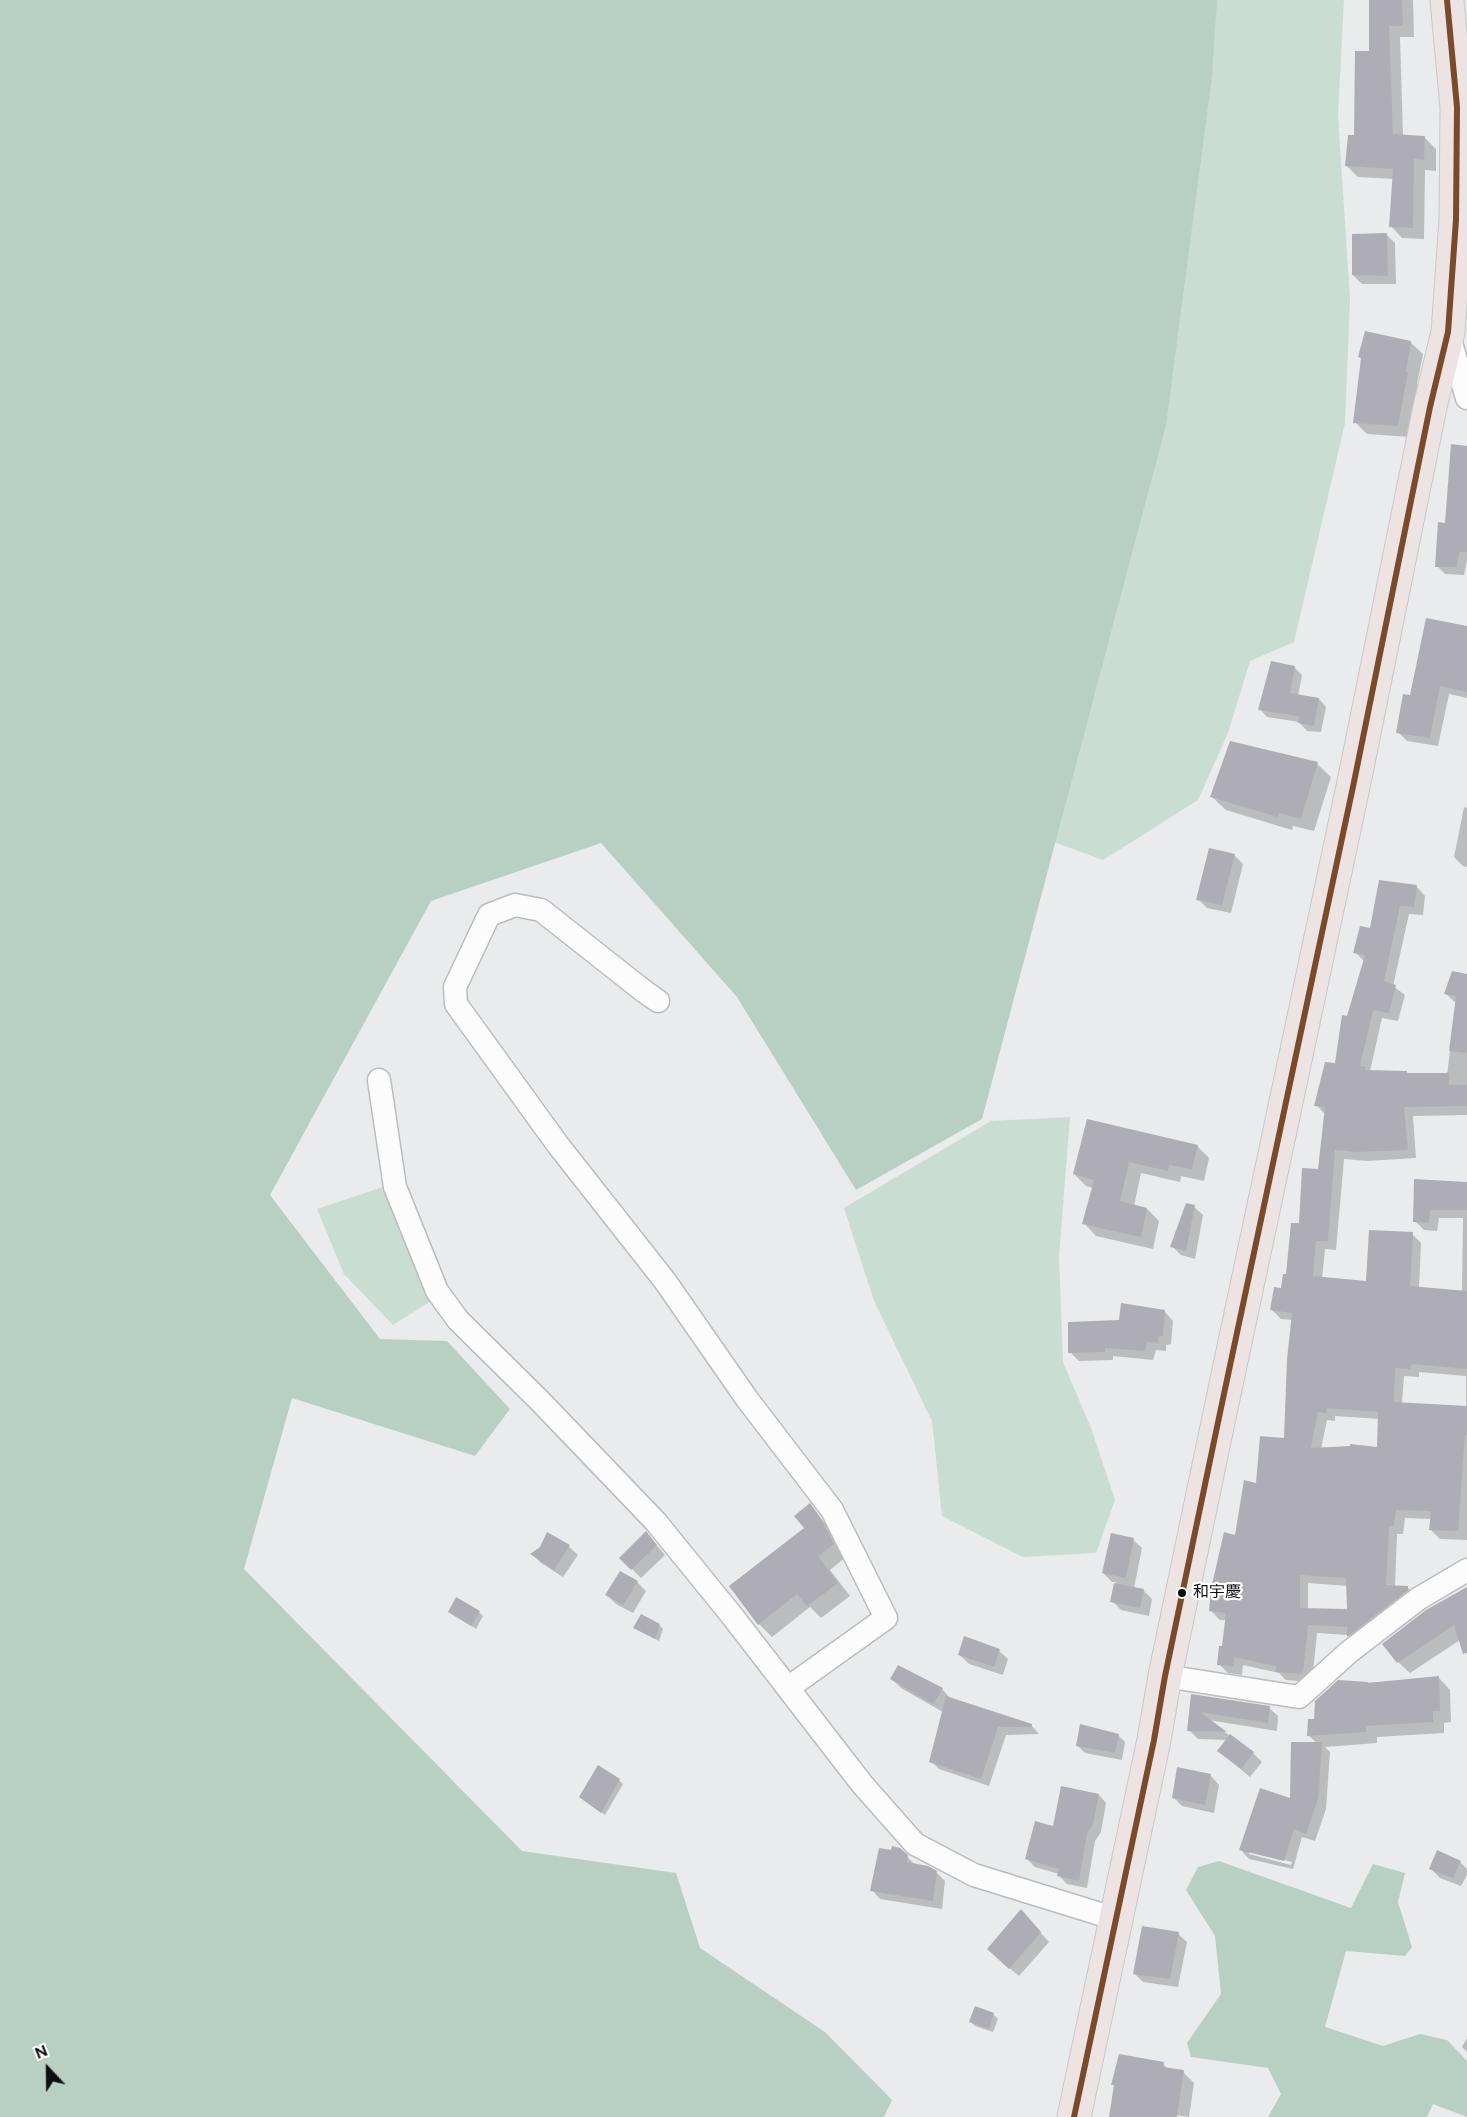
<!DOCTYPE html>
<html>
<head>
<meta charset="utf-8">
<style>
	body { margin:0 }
	#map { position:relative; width:1467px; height:2117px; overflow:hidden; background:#e9ebed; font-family:"DM Sans",sans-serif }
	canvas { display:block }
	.north { position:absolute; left:18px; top:2039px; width:60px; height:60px; -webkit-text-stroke:4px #fff; paint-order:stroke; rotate:338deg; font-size:16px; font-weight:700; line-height:24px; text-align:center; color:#0e0f10 }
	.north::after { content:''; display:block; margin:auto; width:21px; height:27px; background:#0e0f10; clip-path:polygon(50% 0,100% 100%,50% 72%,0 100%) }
</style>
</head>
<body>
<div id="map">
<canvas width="1467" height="2117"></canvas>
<div class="north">N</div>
</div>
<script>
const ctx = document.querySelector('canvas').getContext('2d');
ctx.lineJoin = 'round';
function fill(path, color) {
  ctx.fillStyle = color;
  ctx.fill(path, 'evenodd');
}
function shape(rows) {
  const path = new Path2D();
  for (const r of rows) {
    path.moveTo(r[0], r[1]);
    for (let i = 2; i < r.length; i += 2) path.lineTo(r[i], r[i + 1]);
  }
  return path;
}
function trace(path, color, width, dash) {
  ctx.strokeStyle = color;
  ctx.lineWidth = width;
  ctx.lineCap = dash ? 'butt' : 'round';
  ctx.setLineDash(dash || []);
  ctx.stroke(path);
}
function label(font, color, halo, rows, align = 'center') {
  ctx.font = font + ' "DM Sans","Noto Sans JP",sans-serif';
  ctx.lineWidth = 4.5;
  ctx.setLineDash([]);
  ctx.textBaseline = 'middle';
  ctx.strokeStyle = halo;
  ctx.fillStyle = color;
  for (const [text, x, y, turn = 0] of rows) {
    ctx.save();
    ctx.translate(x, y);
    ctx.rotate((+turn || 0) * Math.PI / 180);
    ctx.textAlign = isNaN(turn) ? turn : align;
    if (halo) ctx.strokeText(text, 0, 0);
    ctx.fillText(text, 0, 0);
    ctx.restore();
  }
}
const green = shape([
	[1210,0,1344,0,1338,115,1350,300,1345,423,1294,642,1250,661,1228,733,1198,800,1103,860,1043,838],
	[1070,1117,1059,1257,1063,1362,1091,1428,1115,1500,1096,1553,1023,1557,942,1516,932,1421,874,1301,844,1208,991,1121],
	[386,1186,434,1299,393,1325,344,1274,317,1209]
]);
const forest = shape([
	[0,0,1217,0,1212,76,1166,425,982,1119,856,1190,737,997,601,843,431,901,270,1195,380,1339,447,1341,510,1409,475,1456,292,1398,244,1569,522,1851,676,1873,700,1948,825,2032,892,2100,884,2117,0,2117],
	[1219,1861,1351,1908,1373,1864,1405,1873,1398,1902,1412,1947,1405,1956,1346,1951,1325,2027,1383,2046,1420,2034,1447,2040,1467,2061,1467,2117,1433,2104,1427,2117,1268,2117,1281,2094,1268,2068,1191,2057,1187,2043,1221,1994,1215,1936,1186,1890,1198,1867]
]);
const shadow = shape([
	[1370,0,1413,0,1414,37,1400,37,1403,136,1424,137,1436,149,1436,171,1425,170,1424,239,1402,238,1391,226,1394,179,1358,177,1346,165,1356,137,1371,52],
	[1386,234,1395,243,1396,284,1362,284,1353,275],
	[1410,342,1423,354,1417,384,1419,386,1410,437,1367,434,1355,422],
	[1467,447,1467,560,1464,575,1445,574,1437,566],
	[1467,627,1467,698,1449,694,1438,746,1407,741,1398,732,1411,697],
	[1294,667,1302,675,1298,696,1319,699,1326,707,1321,732,1307,731,1299,722,1267,717,1260,709],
	[1317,764,1331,777,1314,831,1293,826,1292,830,1226,810,1212,797],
	[1464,807,1467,808,1467,867,1463,866,1454,857],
	[1234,855,1243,864,1231,913,1207,908,1198,899],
	[1416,886,1425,896,1423,915,1409,914,1393,986,1405,995,1398,1021,1382,1018,1370,1071,1407,1072,1410,1075,1447,1075,1456,1003,1446,994,1467,976,1467,1115,1413,1116,1416,1158,1367,1161,1344,1159,1336,1250,1325,1249,1322,1279,1368,1283,1412,1234,1421,1243,1419,1288,1462,1292,1463,1218,1439,1218,1437,1231,1424,1230,1415,1221,1415,1181,1467,1183,1467,1540,1440,1539,1431,1530,1432,1519,1405,1518,1403,1534,1397,1534,1395,1587,1407,1587,1416,1596,1357,1644,1348,1635,1317,1633,1312,1682,1286,1680,1279,1673,1243,1665,1242,1675,1228,1673,1219,1664,1224,1648,1226,1620,1220,1620,1211,1611,1236,1537,1257,1485,1285,1440,1293,1320,1281,1319,1272,1310,1288,1276,1300,1225,1320,1171,1326,1115,1316,1105,1336,1065,1365,962,1355,952,1371,929],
	[1419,1372,1466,1376,1466,1408,1402,1404,1404,1376,1419,1377],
	[1335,1416,1380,1419,1379,1449,1321,1449,1327,1420,1335,1421],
	[1308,1583,1348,1586,1348,1610,1308,1610],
	[1197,1146,1209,1158,1204,1181,1181,1176,1180,1182,1141,1173,1134,1206,1147,1209,1159,1221,1153,1249,1096,1236,1084,1223,1093,1188,1086,1186,1074,1174],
	[1194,1207,1203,1215,1195,1259,1181,1255,1172,1246],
	[1165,1312,1173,1321,1171,1344,1166,1345,1166,1351,1156,1350,1153,1360,1113,1356,1113,1360,1079,1361,1070,1352,1120,1322],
	[809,1505,833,1532,846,1557,830,1570,850,1596,821,1618,810,1607,772,1637,759,1624,806,1529],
	[646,1533,665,1555,641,1578,621,1558],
	[548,1534,569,1547,578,1555,563,1577,541,1563,533,1555,541,1548],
	[1133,1540,1142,1548,1134,1588,1143,1590,1152,1599,1149,1616,1121,1610,1112,1601,1116,1582,1112,1582,1103,1573],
	[637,1582,646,1591,633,1613,616,1604,607,1595],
	[1467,1589,1467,1653,1463,1649,1460,1640,1410,1673,1398,1662],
	[450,1612,479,1612,483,1616,476,1629],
	[659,1625,663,1629,659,1641,635,1627],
	[999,1651,1008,1659,1003,1675,969,1664,960,1655],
	[1439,1678,1450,1690,1451,1722,1444,1723,1444,1733,1377,1737,1377,1743,1325,1747,1330,1752,1326,1809,1315,1841,1302,1837,1293,1869,1249,1859,1241,1850,1291,1800,1317,1743,1309,1736,1315,1720,1368,1683],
	[1249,1851,1292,1862,1291,1865,1249,1854],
	[892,1679,942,1689,950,1698,1031,1725,1039,1734,1006,1735,989,1786,939,1769,931,1761,943,1712,901,1688],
	[1192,1695,1269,1708,1278,1716,1277,1731,1208,1720,1253,1753,1262,1762,1250,1777,1219,1751,1228,1740,1198,1739,1189,1730],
	[1118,1735,1125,1742,1122,1760,1085,1753,1078,1746],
	[1211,1776,1219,1785,1214,1813,1182,1806,1173,1797],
	[619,1780,623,1784,605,1815,585,1801],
	[1099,1795,1106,1803,1101,1832,1095,1841,1087,1888,1067,1884,1059,1876,1059,1874,1035,1867,1027,1859,1054,1828],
	[900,1849,915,1865,936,1872,945,1881,942,1909,880,1899,872,1890,892,1851],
	[1460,1862,1467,1869,1467,1875,1461,1886,1440,1878,1431,1869],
	[1029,1920,1049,1942,1019,1976,997,1958],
	[1178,1934,1187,1942,1178,1987,1143,1982,1134,1973],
	[976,2008,994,2015,998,2019,993,2032,975,2026,971,2022],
	[1467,2038,1467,2052,1462,2047],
	[1163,2064,1169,2070,1183,2072,1194,2083,1189,2117,1155,2112,1154,2117,1110,2117,1115,2087,1113,2084]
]);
const building = shape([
	[1369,0,1402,0,1403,26,1389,26,1393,134,1425,136,1424,160,1414,159,1413,228,1389,227,1393,169,1345,166,1348,135,1354,135,1355,51,1369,51],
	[1387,233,1388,276,1352,275,1352,234],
	[1365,331,1411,341,1406,372,1408,372,1398,426,1353,423,1361,358,1358,357],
	[1451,444,1467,446,1467,552,1459,552,1457,567,1435,567,1438,522,1445,523],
	[1426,618,1467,626,1467,692,1440,686,1430,738,1396,733,1403,694,1410,695],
	[1271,661,1295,666,1290,693,1319,698,1314,726,1298,723,1299,716,1258,710],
	[1230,741,1318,762,1301,819,1279,813,1278,817,1210,797],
	[1209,848,1235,854,1222,905,1196,900],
	[1379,880,1417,885,1414,907,1400,906,1384,981,1396,985,1389,1013,1373,1010,1360,1066,1365,1067,1365,1070,1407,1071,1407,1073,1449,1073,1449,1085,1467,1085,1467,1106,1404,1107,1408,1150,1357,1152,1335,1150,1328,1241,1316,1241,1313,1276,1366,1281,1369,1230,1413,1232,1410,1286,1467,1291,1467,1369,1411,1364,1410,1369,1395,1368,1394,1402,1467,1406,1467,1435,1465,1435,1458,1531,1429,1530,1431,1511,1396,1510,1394,1526,1389,1526,1386,1585,1408,1586,1408,1590,1347,1637,1347,1627,1308,1625,1303,1674,1275,1672,1276,1666,1234,1657,1233,1666,1217,1665,1219,1646,1222,1646,1226,1613,1209,1611,1211,1589,1224,1532,1235,1535,1244,1480,1256,1483,1260,1436,1284,1438,1287,1359,1292,1313,1270,1310,1274,1287,1281,1288,1283,1274,1286,1274,1291,1223,1299,1223,1302,1168,1318,1169,1325,1107,1314,1106,1325,1062,1335,1063,1342,1015,1347,1016,1365,955,1353,953,1360,926,1370,928],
	[1327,1408,1378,1412,1377,1447,1350,1444,1350,1446,1311,1448,1318,1412,1326,1413],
	[1300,1575,1346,1578,1347,1609,1300,1608],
	[1452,971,1467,974,1467,1053,1449,1051,1456,996,1444,994],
	[1087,1119,1198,1145,1192,1169,1169,1165,1168,1171,1129,1162,1120,1201,1147,1208,1141,1237,1082,1224,1094,1180,1073,1174],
	[1414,1179,1467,1182,1467,1210,1430,1210,1429,1223,1413,1222],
	[1186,1203,1195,1205,1186,1251,1170,1247],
	[1121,1303,1165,1310,1163,1336,1158,1337,1158,1343,1147,1342,1145,1351,1105,1348,1105,1352,1068,1353,1068,1322,1119,1320],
	[810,1503,820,1517,834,1544,818,1556,838,1583,807,1606,797,1594,758,1625,729,1586,804,1528,794,1516],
	[646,1531,657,1545,631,1570,619,1558],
	[547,1532,570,1545,554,1570,530,1554,540,1547],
	[1111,1533,1134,1538,1126,1578,1102,1573],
	[620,1571,638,1581,623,1605,605,1595],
	[1114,1583,1144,1589,1140,1608,1110,1602],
	[1467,1587,1467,1653,1463,1654,1454,1625,1397,1663,1382,1644,1426,1610],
	[456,1597,480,1611,471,1626,448,1612],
	[641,1614,660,1624,655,1639,633,1628],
	[964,1636,1000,1649,994,1667,958,1655],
	[898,1665,943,1688,933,1704,890,1679],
	[1439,1676,1440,1711,1433,1711,1433,1722,1366,1726,1366,1732,1307,1736,1308,1719,1314,1719,1315,1701,1338,1680,1369,1682,1367,1683],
	[1191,1694,1270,1706,1268,1723,1200,1712,1227,1732,1187,1731],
	[946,1696,1032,1724,1032,1727,998,1727,981,1779,929,1762],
	[1080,1724,1119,1734,1115,1753,1076,1746],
	[1230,1734,1254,1752,1241,1769,1217,1751],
	[1291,1742,1322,1742,1318,1799,1306,1834,1294,1829,1284,1861,1239,1850,1260,1788,1290,1798],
	[598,1765,620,1779,601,1813,579,1797],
	[1177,1767,1211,1774,1205,1805,1172,1798],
	[1061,1786,1099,1794,1093,1824,1087,1833,1079,1881,1057,1876,1059,1869,1025,1859,1035,1821,1053,1826],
	[892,1846,900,1848,908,1855,907,1862,928,1866,937,1871,933,1901,870,1891,879,1848,891,1850],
	[1437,1850,1461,1861,1453,1878,1429,1869],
	[1021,1909,1041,1932,1009,1969,987,1949],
	[1142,1926,1179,1932,1170,1979,1133,1974],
	[975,2006,994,2013,989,2029,969,2022],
	[1119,2054,1164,2062,1163,2067,1184,2070,1177,2117,1109,2117,1114,2085,1111,2085]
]);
const minor = shape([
	[1449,336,1467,398],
	[658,1001,645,992,541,910,515,905,489,915,455,987,456,1004,558,1145,665,1281,747,1399,832,1510,886,1618,788,1688],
	[379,1080,395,1187,437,1291,458,1320,540,1401,656,1522,733,1617,862,1784,915,1844,974,1875,1116,1919],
	[1165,1676,1299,1697,1349,1652,1418,1599,1467,1570]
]);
const trunk = shape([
	[1074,2117,1154,1740,1165,1676,1221,1408,1354,782,1430,407,1448,332,1456,220,1457,107,1447,0]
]);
const bus1 = shape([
	[1074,2117,1154,1740,1165,1676,1221,1408,1354,782,1430,407,1448,332,1456,220,1457,107,1447,0]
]);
const markers = [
	[1182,1593,5,"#0e0f10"]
];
const busNames = [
	["和宇慶",1193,1593]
];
fill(green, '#c9ddd3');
fill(forest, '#b8d0c3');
fill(shadow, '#0003');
fill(building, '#aeadb5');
trace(minor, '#bbbcbe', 25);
trace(trunk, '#c7c8c9', 35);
trace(minor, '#fcfcfc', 22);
trace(trunk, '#ede3e2', 33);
trace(bus1, '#7a4b2a', 6);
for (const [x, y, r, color] of markers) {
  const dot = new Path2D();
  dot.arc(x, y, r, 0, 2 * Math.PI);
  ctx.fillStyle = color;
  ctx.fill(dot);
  trace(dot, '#fff', 2);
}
label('16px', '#0e0f10', '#fff', busNames, 'left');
</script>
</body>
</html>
